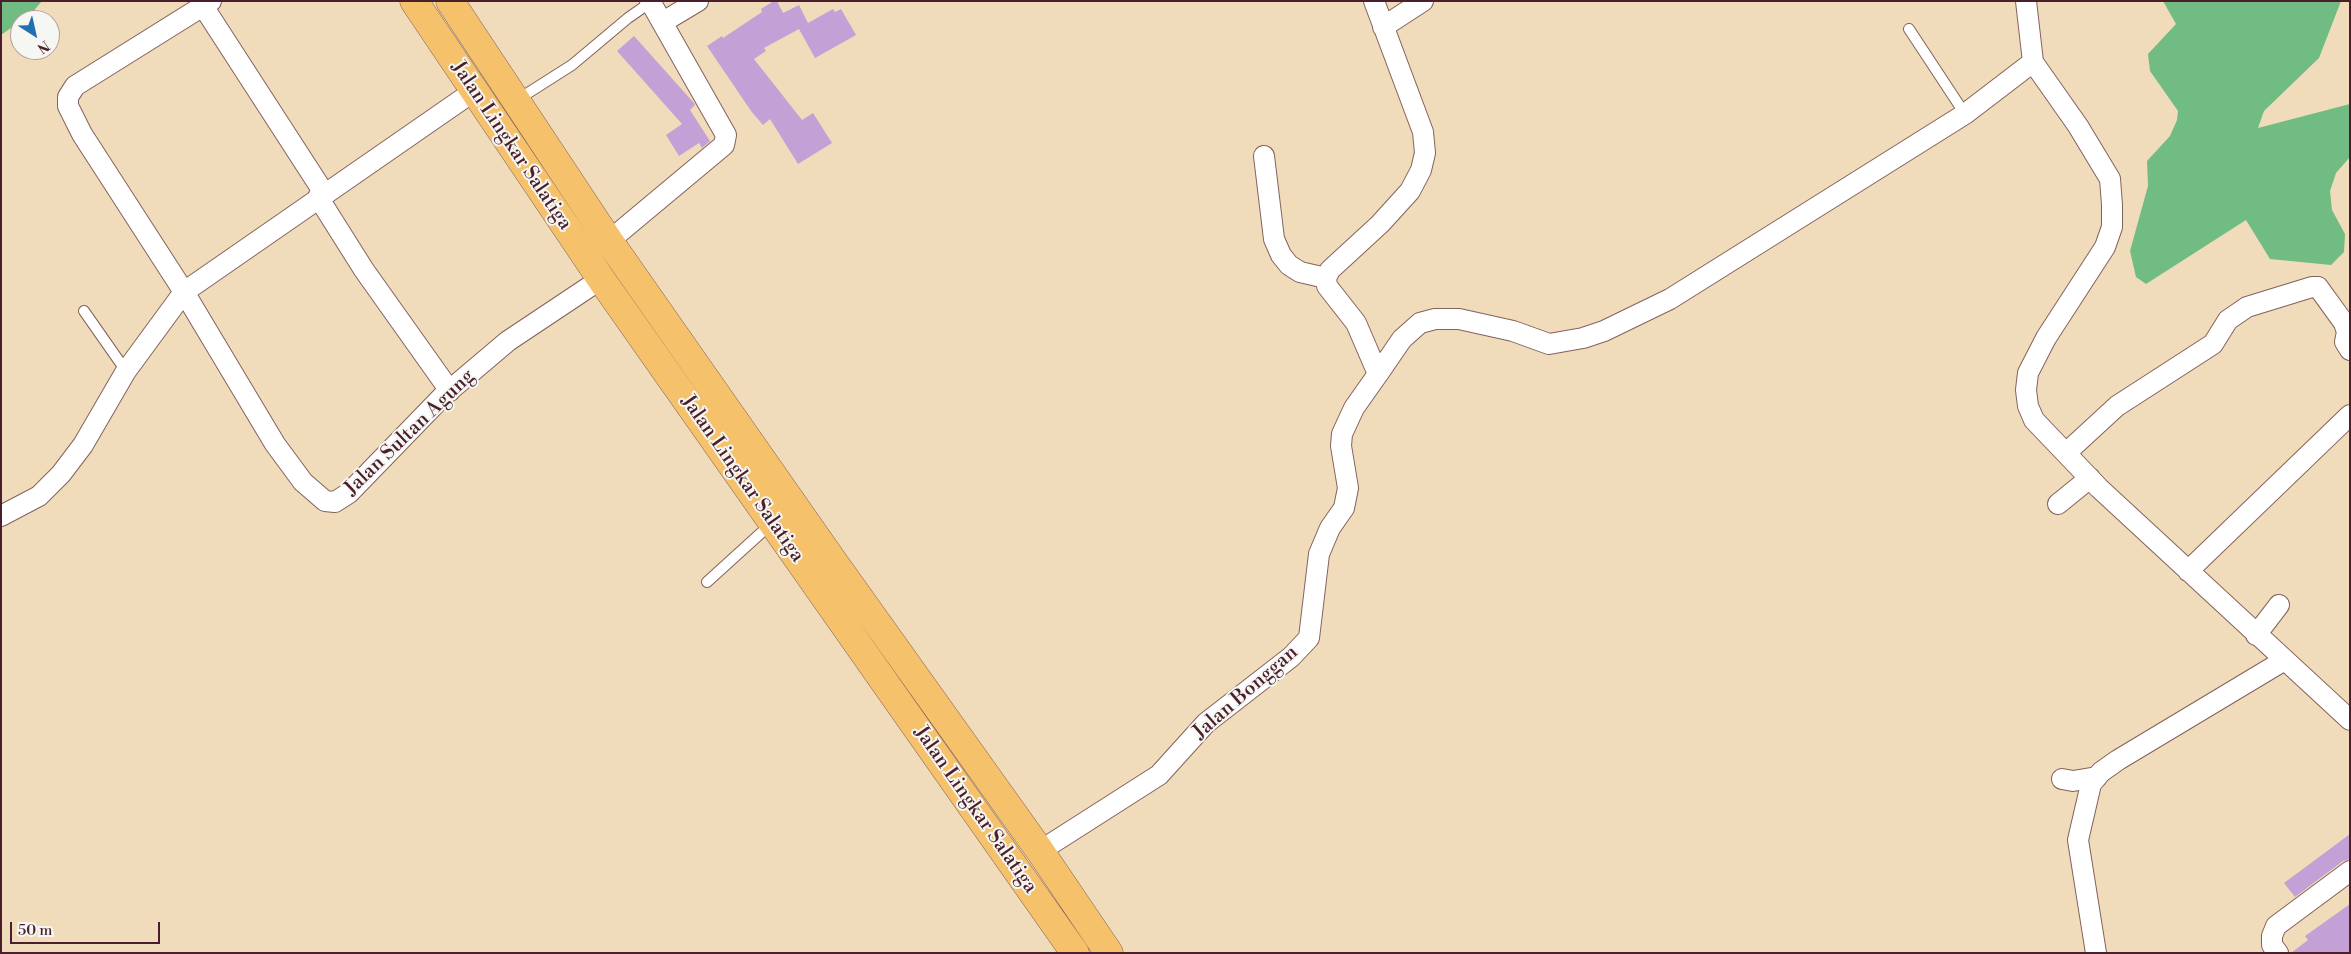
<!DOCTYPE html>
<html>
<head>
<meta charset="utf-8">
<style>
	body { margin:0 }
	#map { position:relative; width:2351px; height:954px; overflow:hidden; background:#f0dcba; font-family:"Libre Bodoni",serif }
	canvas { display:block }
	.frame { position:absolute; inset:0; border:2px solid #4a1f2b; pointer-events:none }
	.north { position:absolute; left:10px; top:10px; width:50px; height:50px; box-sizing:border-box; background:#f6f6f2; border:1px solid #b1a0a2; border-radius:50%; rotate:145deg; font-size:14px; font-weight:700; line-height:20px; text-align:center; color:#4a1f2b }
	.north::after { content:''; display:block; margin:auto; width:18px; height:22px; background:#1f6fb2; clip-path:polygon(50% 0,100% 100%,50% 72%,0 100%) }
	.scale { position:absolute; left:10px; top:922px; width:150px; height:22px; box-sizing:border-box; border:2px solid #4a1f2b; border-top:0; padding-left:6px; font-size:15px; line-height:18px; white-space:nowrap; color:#4a1f2b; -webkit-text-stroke:4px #f6f6f2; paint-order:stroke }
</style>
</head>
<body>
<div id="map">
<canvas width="2351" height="954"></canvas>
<div class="frame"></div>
<div class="north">N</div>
<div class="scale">50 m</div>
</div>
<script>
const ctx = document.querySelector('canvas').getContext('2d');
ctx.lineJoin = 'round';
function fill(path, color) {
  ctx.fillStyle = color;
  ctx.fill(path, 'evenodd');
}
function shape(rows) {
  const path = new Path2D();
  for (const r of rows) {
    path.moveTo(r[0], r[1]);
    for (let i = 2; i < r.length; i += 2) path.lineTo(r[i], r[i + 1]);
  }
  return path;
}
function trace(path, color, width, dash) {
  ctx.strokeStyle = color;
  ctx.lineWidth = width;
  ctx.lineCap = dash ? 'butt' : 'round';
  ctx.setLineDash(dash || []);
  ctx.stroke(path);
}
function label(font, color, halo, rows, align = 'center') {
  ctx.font = font + ' "Libre Bodoni",serif';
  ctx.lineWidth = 4;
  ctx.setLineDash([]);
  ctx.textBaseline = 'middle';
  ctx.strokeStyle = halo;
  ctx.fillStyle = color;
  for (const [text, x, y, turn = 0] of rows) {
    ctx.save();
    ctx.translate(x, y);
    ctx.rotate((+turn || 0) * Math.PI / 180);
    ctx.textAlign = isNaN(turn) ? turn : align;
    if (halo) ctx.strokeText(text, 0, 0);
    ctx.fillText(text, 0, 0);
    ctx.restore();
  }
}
const forest = shape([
	[1,1,42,1,31,14,1,35],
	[2163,1,2341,1,2319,58,2264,111,2258,128,2350,104,2350,157,2336,173,2330,191,2332,210,2345,234,2344,252,2331,265,2270,259,2246,220,2146,284,2136,277,2130,251,2148,186,2147,161,2170,136,2177,120,2178,111,2150,71,2148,54,2176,24]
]);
const building = shape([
	[774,1,777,1,783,13,799,5,808,23,833,9,835,12,841,9,856,35,815,58,799,29,764,48,766,51,754,59,802,120,813,113,832,143,798,164,770,119,763,125,751,111,707,46,722,36,723,38,762,12,761,9],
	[634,36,694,103,695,105,690,110,710,141,702,148,699,143,679,156,666,135,682,124,617,51],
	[2350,834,2350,859,2343,861,2295,897,2284,883],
	[2350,904,2350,953,2291,953,2308,940,2305,936]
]);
const lane = shape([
	[1909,29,1965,114],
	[517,100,572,65,628,18,651,2],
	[84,311,126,371],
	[707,582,772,523]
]);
const street = shape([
	[211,1,75,86,68,97,68,106,82,134,184,292,275,444,303,482,325,501,335,502,349,493,443,396,508,341,601,279],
	[203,6,324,193],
	[663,22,698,1],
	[1383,27,1423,1],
	[2033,62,2078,126,2110,179,2112,205,2112,227,2105,247,2046,338,2028,373,2026,390,2028,406,2034,420,2099,488,2350,720],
	[1264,156,1274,239,1281,255,1289,265,1300,272,1326,278],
	[318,197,364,270,450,391],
	[609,241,724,145,726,135,650,1],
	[1378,374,1402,339,1420,323,1435,319,1459,319,1513,331,1549,344,1583,338,1604,331,1670,299,1965,114,2033,62,2026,1],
	[2066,453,2117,406,2213,344,2228,320,2247,307,2312,287,2318,287,2344,323,2347,332,2345,342,2350,350],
	[2058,504,2090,478],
	[1,516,39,496,61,474,83,445,126,371,184,292,474,91],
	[2188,571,2350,415],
	[2256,635,2279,605],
	[2062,779,2073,781,2097,777],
	[1040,851,1159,775,1206,723,1291,657,1309,638,1319,554,1330,528,1344,508,1348,488,1341,446,1342,434,1354,408,1378,374,1356,323,1327,286,1326,278,1330,270,1380,224,1410,191,1421,170,1425,153,1423,132,1374,1],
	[2096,953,2078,840,2091,784,2101,772,2118,760,2283,661],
	[2278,953,2272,945,2272,936,2276,926,2350,871]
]);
const highway = shape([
	[414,1,601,279,1075,953],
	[450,1,609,241,833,561,1040,851,1109,953]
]);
const streetNames = [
	["Jalan Lingkar Salatiga",511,146,56],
	["Jalan Sultan Agung",410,433,-44],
	["Jalan Lingkar Salatiga",742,479,55],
	["Jalan Bonggan",1246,693,-41],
	["Jalan Lingkar Salatiga",975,810,55]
];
fill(forest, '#71bc83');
fill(building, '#c3a1d7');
trace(lane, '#84615d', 12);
trace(street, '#84615d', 22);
trace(highway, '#84615d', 29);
trace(lane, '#fff', 10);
trace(street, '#fff', 20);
trace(highway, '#f5c16b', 28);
label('20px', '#4a1f2b', '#f6f6f2', streetNames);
</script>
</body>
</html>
